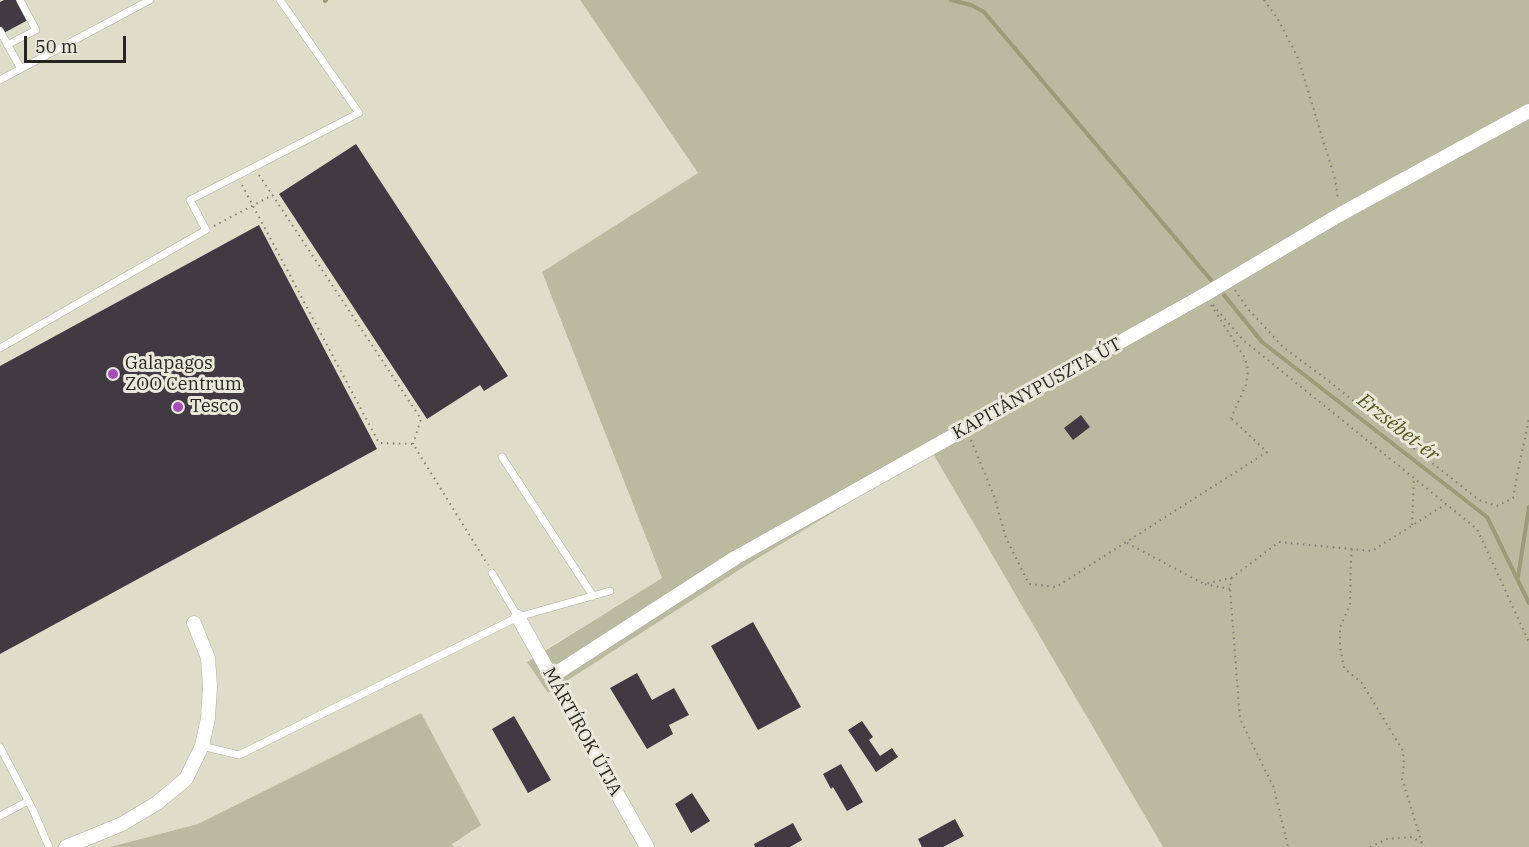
<!DOCTYPE html>
<html>
<head>
<meta charset="utf-8">
<style>
	body { margin:0 }
	#map { position:relative; width:1529px; height:847px; overflow:hidden; background:#e9e9db; font-family:"IBM Plex Serif",serif }
	canvas { display:block }
	.scale { position:absolute; left:24px; top:36px; width:102px; height:27px; box-sizing:border-box; border:3px solid #262621; border-top:0; padding-left:8px; font-size:18px; line-height:21px; white-space:nowrap; color:#262621; -webkit-text-stroke:4px #e9e9db; paint-order:stroke }
</style>
</head>
<body>
<div id="map">
<canvas width="1529" height="847"></canvas>
<div class="scale">50 m</div>
</div>
<script>
const ctx = document.querySelector('canvas').getContext('2d');
ctx.lineJoin = 'round';
function fill(path, color) {
  ctx.fillStyle = color;
  ctx.fill(path, 'evenodd');
}
function shape(rows) {
  const path = new Path2D();
  for (const r of rows) {
    path.moveTo(r[0], r[1]);
    for (let i = 2; i < r.length; i += 2) path.lineTo(r[i], r[i + 1]);
  }
  return path;
}
function trace(path, color, width, dash) {
  ctx.strokeStyle = color;
  ctx.lineWidth = width;
  ctx.lineCap = dash ? 'butt' : 'round';
  ctx.setLineDash(dash || []);
  ctx.stroke(path);
}
function label(font, color, halo, rows, align = 'center') {
  ctx.font = font + ' "IBM Plex Serif",serif';
  ctx.lineWidth = 6;
  ctx.setLineDash([]);
  ctx.textBaseline = 'middle';
  ctx.strokeStyle = halo;
  ctx.fillStyle = color;
  for (const [text, x, y, turn = 0] of rows) {
    ctx.save();
    ctx.translate(x, y);
    ctx.rotate((+turn || 0) * Math.PI / 180);
    ctx.textAlign = isNaN(turn) ? turn : align;
    if (halo) ctx.strokeText(text, 0, 0);
    ctx.fillText(text, 0, 0);
    ctx.restore();
  }
}
const built = shape([
	[0,0,580,0,698,173,542,272,662,578,527,661,548,693,750,563,932,452,1163,847,453,847,421,714,198,824,110,847,0,847]
]);
const green = shape([
	[580,0,1529,0,1529,847,1163,847,932,452,750,563,548,693,527,662,662,578,542,272,698,173],
	[421,713,481,825,452,844,453,847,110,847,198,824]
]);
const stream = shape([
	[951,0,971,5,984,12,1211,280],
	[325,1,326,0],
	[1224,295,1262,342,1487,517,1529,603],
	[1518,577,1529,507]
]);
const building = shape([
	[4,0,17,0,28,20,0,35,0,2],
	[356,144,508,376,484,391,480,385,427,419,279,194],
	[259,225,377,449,0,654,0,366],
	[1081,415,1090,427,1073,440,1064,428],
	[753,622,801,707,758,730,711,646],
	[637,673,652,700,674,688,689,715,669,725,673,734,647,749,610,688],
	[514,716,551,780,528,793,492,729],
	[862,721,873,737,869,740,880,756,892,748,898,757,876,772,848,730],
	[841,764,863,802,847,811,833,787,831,789,823,774],
	[692,793,710,821,691,833,675,804],
	[955,819,964,836,943,847,922,847,918,839],
	[793,823,802,840,790,847,755,847,754,844]
]);
const path = shape([
	[1264,0,1278,19,1298,58,1335,179,1338,200],
	[259,175,421,419,413,444],
	[242,185,379,443,413,444,488,565],
	[214,226,273,195],
	[1235,290,1248,309,1283,347,1326,379,1479,500,1497,506,1513,498,1518,471,1529,419],
	[1211,305,1245,358,1248,370,1246,385,1230,420],
	[1213,305,1243,340,1477,529,1529,642],
	[971,440,994,496,1006,538,1029,584,1056,587,1267,452,1231,418],
	[1412,525,1414,478],
	[1127,543,1204,584],
	[1352,549,1351,558,1350,605,1340,627,1340,647,1344,668,1362,683,1403,751,1404,765,1402,779,1422,843,1424,847],
	[1231,578,1279,542,1372,551,1446,504],
	[1230,589,1204,584,1231,578,1230,589,1240,719,1274,788,1288,847],
	[1370,847,1387,839,1412,837,1422,843]
]);
const service = shape([
	[0,31,21,69],
	[7,45,36,30,20,0],
	[0,80,150,0],
	[0,348,206,230,190,200,359,113,280,0],
	[502,457,593,596],
	[492,573,518,617],
	[202,746,239,755,518,617,610,591],
	[0,747,33,810,49,847],
	[0,816,28,801]
]);
const minor = shape([
	[518,617,647,847],
	[552,676,735,558,1204,295,1339,215,1529,111],
	[66,847,122,824,157,803,186,779,202,746,208,718,210,686,208,658,194,623]
]);
const markers = [
	[113,374,6,"#a74db8"],
	[178,407,6,"#a74db8"]
];
const poiNames = [
	["Galapagos",125,364],
	["ZOO Centrum",125,385],
	["Tesco",190,407]
];
const streetNames = [
	["KAPITÁNYPUSZTA ÚT",1037,389,-29],
	["MÁRTÍROK ÚTJA",582,732,61]
];
const waterNames = [
	["Erzsébet-ér",1398,428,38]
];
fill(built, '#ddddc9');
fill(green, '#babaa1');
trace(stream, '#9b9a79', 4);
fill(building, '#413a43');
trace(service, '#afafa2', 8);
trace(minor, '#afafa2', 15);
trace(path, '#7f7f76', 2, [1.5, 4.5]);
trace(service, '#fff', 7);
trace(minor, '#fff', 14);
for (const [x, y, r, color] of markers) {
  const dot = new Path2D();
  dot.arc(x, y, r, 0, 2 * Math.PI);
  ctx.fillStyle = color;
  ctx.fill(dot);
  trace(dot, '#e9e9db', 2);
}
label('18px', '#262621', '#e9e9db', poiNames, 'left');
label('18px', '#262621', '#e9e9db', streetNames);
label('italic 20px', '#58561d', '#e9e9db', waterNames);
</script>
</body>
</html>
